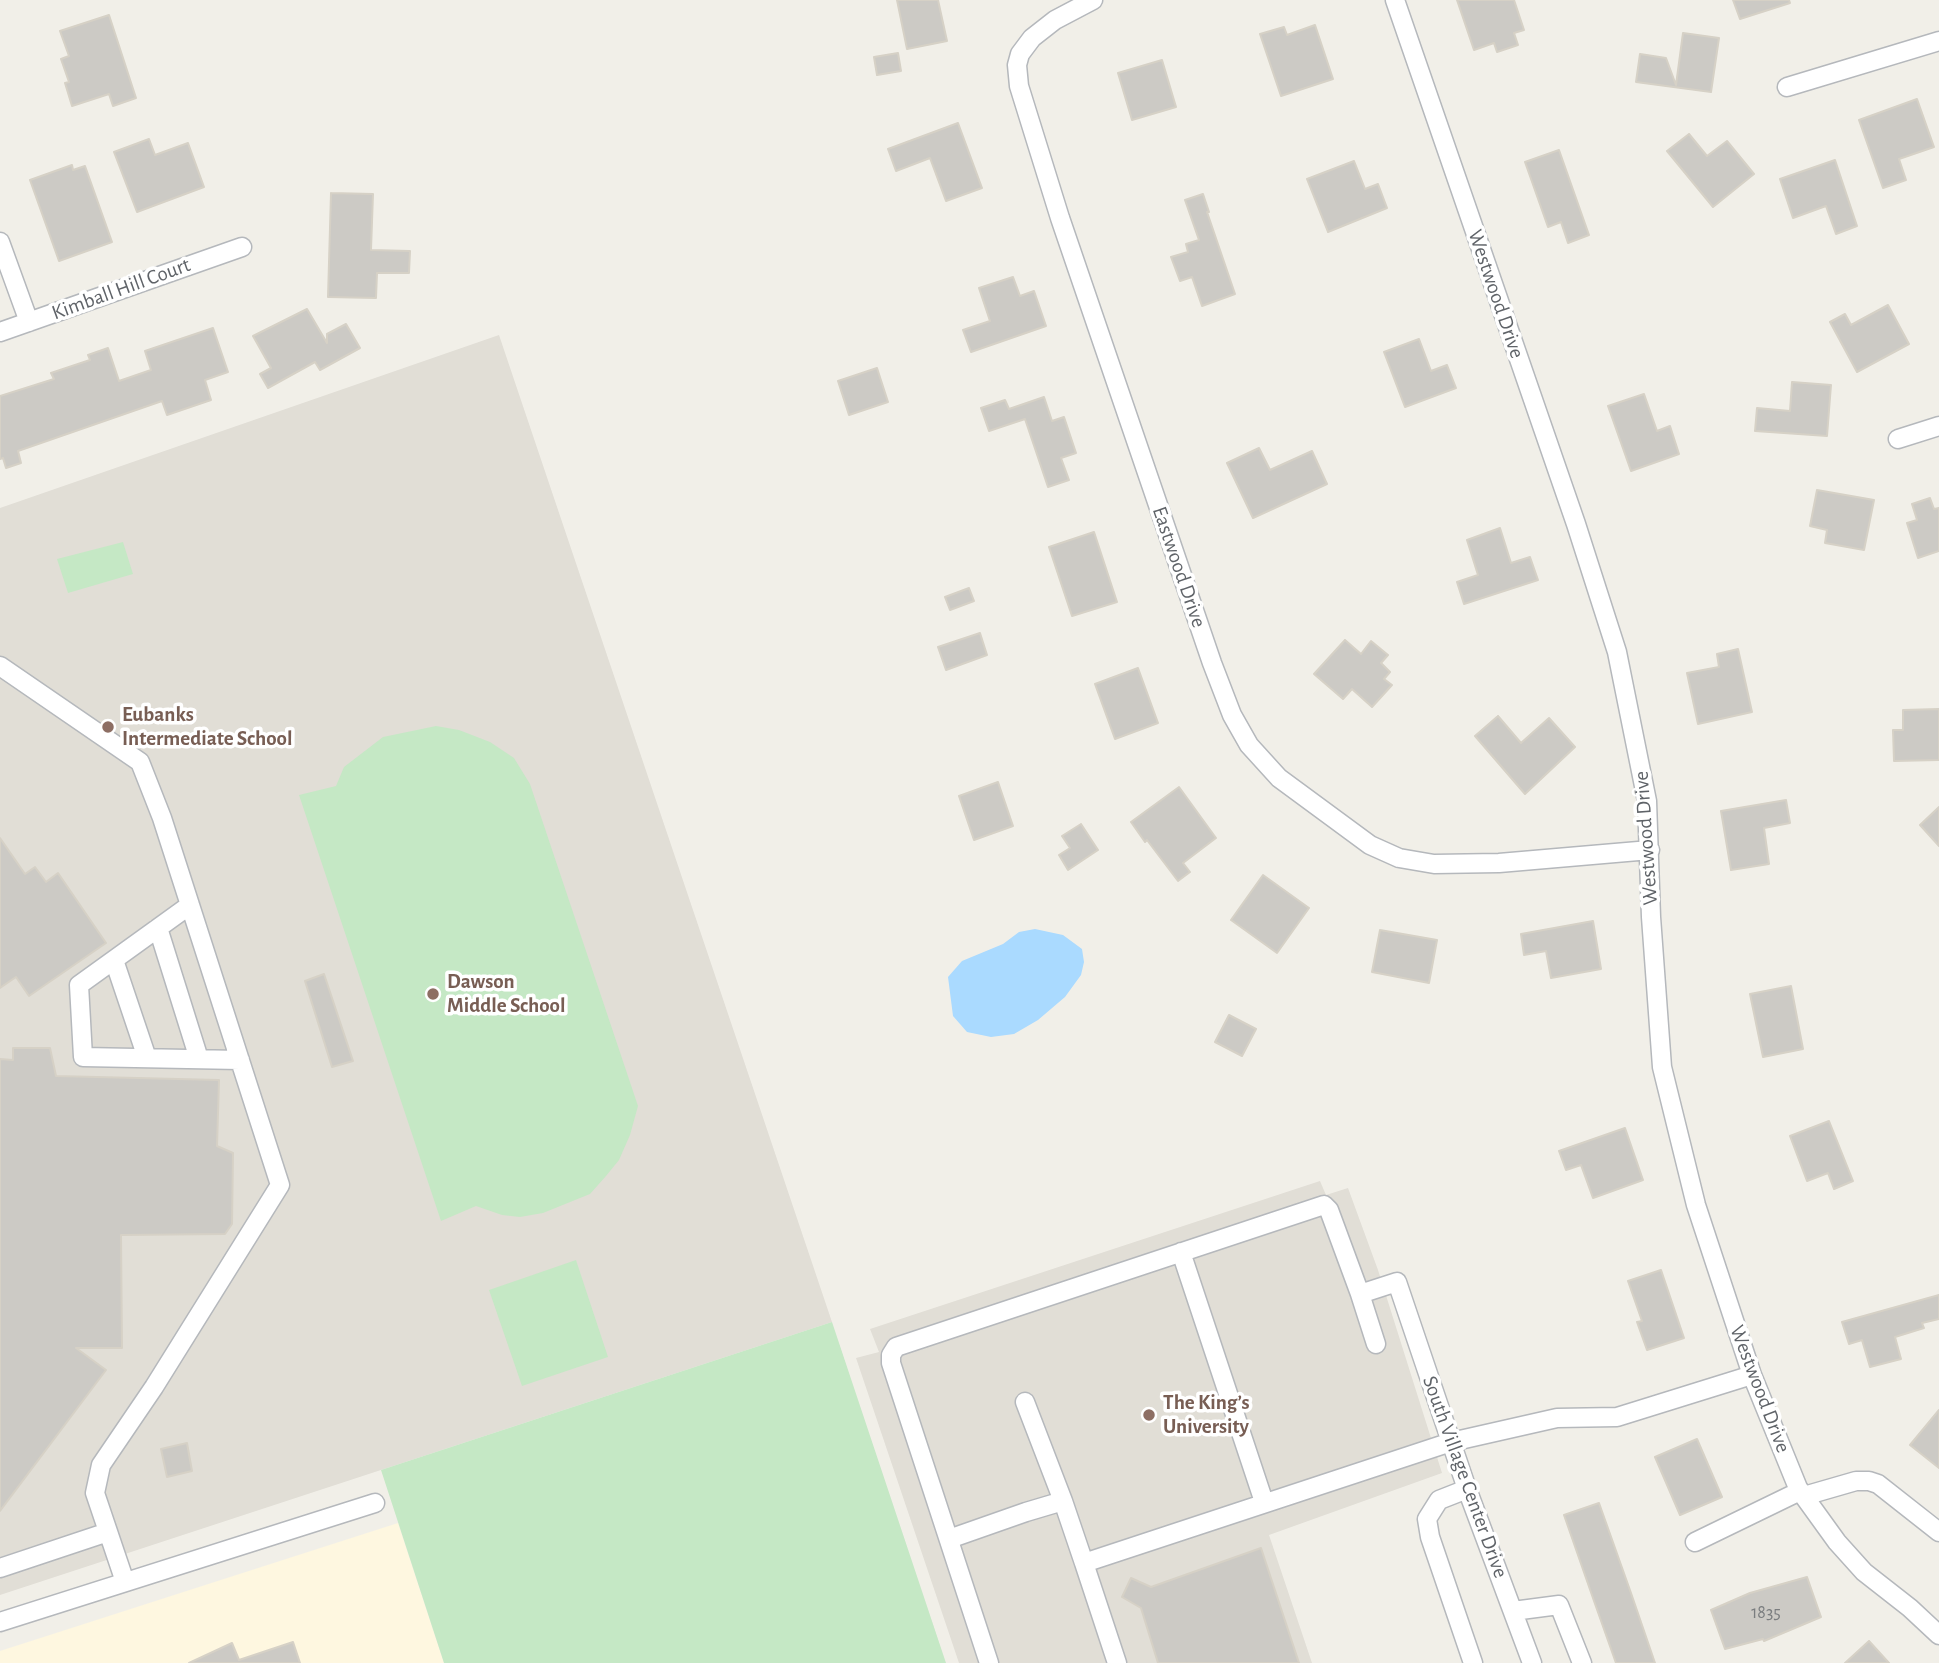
<!DOCTYPE html>
<html>
<head>
<meta charset="utf-8">
<style>
	body { margin:0 }
	canvas { display:block; background:#f1efe8 }
</style>
</head>
<body>
<canvas width="1939" height="1663"></canvas>
<script>
const ctx = document.querySelector('canvas').getContext('2d');
ctx.lineJoin = 'round';
function fill(path, color) {
  ctx.fillStyle = color;
  ctx.fill(path, 'evenodd');
}
function shape(rows) {
  const path = new Path2D();
  for (const r of rows) {
    path.moveTo(r[0], r[1]);
    for (let i = 2; i < r.length; i += 2) path.lineTo(r[i], r[i + 1]);
  }
  return path;
}
function trace(path, color, width, dash) {
  ctx.strokeStyle = color;
  ctx.lineWidth = width;
  ctx.lineCap = dash ? 'butt' : 'round';
  ctx.setLineDash(dash || []);
  ctx.stroke(path);
}
function label(font, color, halo, rows, align = 'center') {
  ctx.font = font + ' "Alegreya Sans",sans-serif';
  ctx.lineWidth = 7;
  ctx.setLineDash([]);
  ctx.textBaseline = 'middle';
  ctx.strokeStyle = halo;
  ctx.fillStyle = color;
  for (const [text, x, y, turn = 0] of rows) {
    ctx.save();
    ctx.translate(x, y);
    ctx.rotate((+turn || 0) * Math.PI / 180);
    ctx.textAlign = isNaN(turn) ? turn : align;
    if (halo) ctx.strokeText(text, 0, 0);
    ctx.fillText(text, 0, 0);
    ctx.restore();
  }
}
const commercial = shape([
	[398,1523,444,1663,0,1663,0,1651]
]);
const education = shape([
	[499,335,832,1322,0,1595,0,508],
	[1320,1181,1326,1195,1348,1188,1378,1270,1442,1473,1269,1535,1312,1663,959,1663,856,1358,879,1352,870,1329]
]);
const green = shape([
	[123,542,133,574,68,593,57,559],
	[436,726,459,730,490,742,514,758,530,784,638,1106,630,1135,619,1160,606,1176,590,1194,543,1213,520,1217,502,1215,476,1206,441,1221,299,795,336,786,344,767,383,737],
	[576,1260,608,1357,522,1386,489,1290],
	[832,1322,946,1663,444,1663,381,1470]
]);
const water = shape([
	[1035,929,1063,935,1082,949,1084,962,1081,975,1065,997,1038,1020,1014,1034,991,1037,967,1032,953,1016,948,977,962,961,1003,944,1019,932]
]);
const building = shape([
	[897,0,938,0,947,41,907,49,897,0],
	[1457,0,1514,0,1524,30,1514,33,1518,45,1497,52,1494,43,1474,50,1457,0],
	[1733,0,1789,0,1790,3,1740,19,1733,0],
	[109,15,136,98,113,106,109,94,72,106,65,83,69,82,61,59,69,56,60,31,109,15],
	[1315,25,1333,79,1281,96,1260,34,1284,27,1287,35,1315,25],
	[1683,33,1719,38,1711,92,1636,82,1640,54,1666,58,1676,85,1683,33],
	[898,53,901,71,877,75,874,57,898,53],
	[1162,60,1176,107,1132,120,1118,73,1162,60],
	[1917,99,1934,147,1899,159,1906,180,1883,188,1859,120,1917,99],
	[958,123,982,188,946,201,930,158,896,171,888,149,958,123],
	[1689,134,1707,156,1727,141,1754,174,1713,207,1667,151,1689,134],
	[149,139,155,155,188,143,204,187,137,212,114,152,149,139],
	[1559,150,1589,235,1568,243,1561,222,1548,227,1525,162,1559,150],
	[1835,160,1857,226,1836,234,1826,206,1793,218,1780,179,1835,160],
	[1354,161,1365,189,1378,184,1387,208,1328,232,1307,179,1354,161],
	[72,165,73,170,85,166,112,242,59,261,30,180,72,165],
	[331,193,373,194,371,250,410,251,409,273,377,273,376,298,328,297,331,193],
	[1203,194,1209,212,1207,212,1235,294,1202,306,1192,277,1180,281,1171,257,1188,252,1186,244,1199,240,1185,200,1203,194],
	[1013,277,1020,296,1034,291,1046,326,971,352,963,330,990,321,979,288,1013,277],
	[1888,305,1909,344,1857,372,1830,322,1845,314,1851,325,1888,305],
	[307,309,327,343,327,334,346,324,360,348,320,370,315,362,268,388,260,374,271,368,253,336,307,309],
	[213,328,228,372,205,380,211,400,167,415,162,401,18,451,21,463,6,468,3,458,0,459,0,396,54,379,51,373,90,360,88,355,108,348,119,381,151,370,145,351,213,328],
	[1419,339,1431,371,1447,365,1456,388,1405,407,1384,352,1419,339],
	[877,368,888,402,849,415,838,381,877,368],
	[1792,382,1831,385,1827,436,1755,431,1757,408,1790,411,1792,382],
	[1644,394,1657,431,1670,426,1679,454,1631,471,1608,406,1644,394],
	[1044,397,1052,421,1064,417,1076,453,1061,458,1069,480,1048,487,1025,419,989,431,981,408,1005,400,1009,409,1044,397],
	[1259,448,1270,470,1312,451,1327,484,1253,518,1227,463,1259,448],
	[1817,490,1874,500,1864,550,1825,543,1827,530,1810,526,1817,490],
	[1930,498,1934,509,1939,508,1939,551,1918,558,1907,523,1917,520,1912,504,1930,498],
	[1500,528,1511,563,1530,557,1538,580,1464,604,1457,582,1478,575,1467,540,1500,528],
	[1094,532,1117,602,1072,616,1049,547,1094,532],
	[969,588,974,601,950,610,945,597,969,588],
	[980,633,987,655,946,670,938,647,980,633],
	[1345,640,1361,654,1371,641,1388,655,1381,663,1390,672,1384,679,1392,685,1372,707,1352,689,1343,699,1314,674,1345,640],
	[1738,649,1752,712,1698,724,1687,673,1719,667,1717,654,1738,649],
	[1138,668,1158,723,1115,739,1095,684,1138,668],
	[1939,709,1939,760,1894,761,1893,730,1903,730,1903,710,1939,709],
	[1498,716,1521,743,1549,718,1575,747,1525,794,1475,736,1498,716],
	[998,782,1013,826,974,840,959,796,998,782],
	[1179,787,1216,838,1183,863,1190,872,1178,881,1147,840,1145,842,1131,822,1179,787],
	[1786,800,1790,823,1764,828,1769,864,1731,870,1721,811,1786,800],
	[1939,807,1939,846,1920,825,1939,807],
	[1081,824,1098,850,1068,870,1059,855,1070,848,1062,836,1081,824],
	[0,838,25,874,35,867,46,882,58,873,106,943,29,996,16,977,0,988,0,838],
	[1263,875,1309,908,1277,953,1231,920,1263,875],
	[1593,921,1601,969,1551,978,1546,951,1524,955,1521,934,1593,921],
	[1380,930,1437,940,1429,983,1372,972,1380,930],
	[324,974,353,1061,332,1067,305,981,324,974],
	[1791,986,1803,1049,1763,1057,1750,994,1791,986],
	[1229,1015,1256,1029,1242,1056,1215,1042,1229,1015],
	[13,1048,50,1048,56,1076,219,1080,217,1146,233,1153,232,1224,225,1234,121,1235,122,1348,76,1348,106,1370,0,1511,0,1059,13,1060,13,1048],
	[1829,1121,1853,1181,1834,1189,1828,1173,1807,1181,1790,1136,1829,1121],
	[1625,1128,1643,1180,1593,1198,1581,1165,1566,1170,1559,1151,1625,1128],
	[1661,1270,1684,1338,1647,1350,1637,1322,1642,1321,1628,1281,1661,1270],
	[1939,1295,1939,1319,1922,1323,1924,1328,1895,1337,1901,1359,1870,1367,1862,1340,1849,1344,1842,1322,1939,1295],
	[1939,1410,1939,1468,1910,1445,1939,1410],
	[1697,1439,1722,1497,1680,1515,1655,1457,1697,1439],
	[187,1443,192,1471,167,1477,161,1449,187,1443],
	[1599,1503,1631,1593,1655,1663,1616,1663,1594,1601,1564,1515,1599,1503],
	[1261,1548,1299,1663,1158,1663,1141,1608,1122,1597,1131,1578,1151,1587,1261,1548],
	[1807,1577,1821,1617,1764,1641,1763,1639,1725,1649,1711,1610,1750,1593,1807,1577],
	[1869,1641,1889,1663,1845,1663,1869,1641],
	[293,1642,300,1663,189,1663,232,1643,239,1660,293,1642]
]);
const minor = shape([
	[1093,0,1055,20,1032,38,1020,54,1017,65,1019,86,1060,218,1212,663,1232,715,1249,745,1279,778,1370,845,1399,858,1434,864,1499,863,1650,850],
	[1395,0,1576,524,1617,652,1647,801,1651,917,1662,1067,1696,1205,1752,1375,1798,1488,1837,1542,1864,1572,1910,1608,1939,1635],
	[1787,87,1939,41],
	[0,242,29,322],
	[0,332,242,247],
	[1898,439,1939,426],
	[0,666,140,762,162,818,280,1185,154,1387,101,1465,95,1493,125,1582],
	[190,905,79,985,83,1057,240,1060],
	[158,928,199,1059],
	[114,960,147,1058],
	[1181,1252,1264,1502],
	[1360,1294,1376,1344],
	[1025,1402,1063,1501],
	[1467,1489,1439,1500,1427,1519,1430,1537,1473,1663],
	[1804,1496,1856,1481,1869,1481,1878,1484,1939,1532],
	[949,1539,1026,1512,1063,1501,1084,1563],
	[1695,1542,1800,1491],
	[0,1568,108,1532],
	[1513,1611,1559,1605,1582,1663],
	[0,1622,375,1503],
	[989,1663,891,1363,891,1355,896,1347,1324,1205,1329,1210,1360,1294,1397,1282,1467,1489,1532,1663],
	[1117,1663,1084,1563,1451,1442,1557,1418,1617,1417,1752,1375]
]);
const markers = [
	[108,727,7,"#8d6e63"],
	[433,994,7,"#8d6e63"],
	[1149,1415,7,"#8d6e63"]
];
const numberNames = [
	["1835",1766,1613]
];
const streetNames = [
	["Kimball Hill Court",121,289,-20],
	["Westwood Drive",1496,294,71],
	["Eastwood Drive",1179,567,71],
	["Westwood Drive",1646,838,-94],
	["Westwood Drive",1760,1389,69],
	["South Village Center Drive",1465,1477,70]
];
const educationNames = [
	["Eubanks",122,715],
	["Intermediate School",122,739],
	["Dawson",447,982],
	["Middle School",447,1006],
	["The King’s",1163,1403],
	["University",1163,1427]
];
fill(commercial, '#fef7e0');
fill(education, '#e1ded6');
fill(green, '#c5e8c5');
fill(water, '#aadaff');
fill(building, '#cccac5');
trace(building, '#d6d1c6', 2);
trace(minor, '#b5b8bc', 21);
trace(minor, '#fff', 18);
for (const [x, y, r, color] of markers) {
  const dot = new Path2D();
  dot.arc(x, y, r, 0, 2 * Math.PI);
  ctx.fillStyle = color;
  ctx.fill(dot);
  trace(dot, '#fff', 2.5);
}
label('18px', '#7a7d7f', null, numberNames);
label('21px', '#5f6368', '#fff', streetNames);
label('bold 21px', '#785e54', '#fff', educationNames, 'left');
</script>
</body>
</html>
